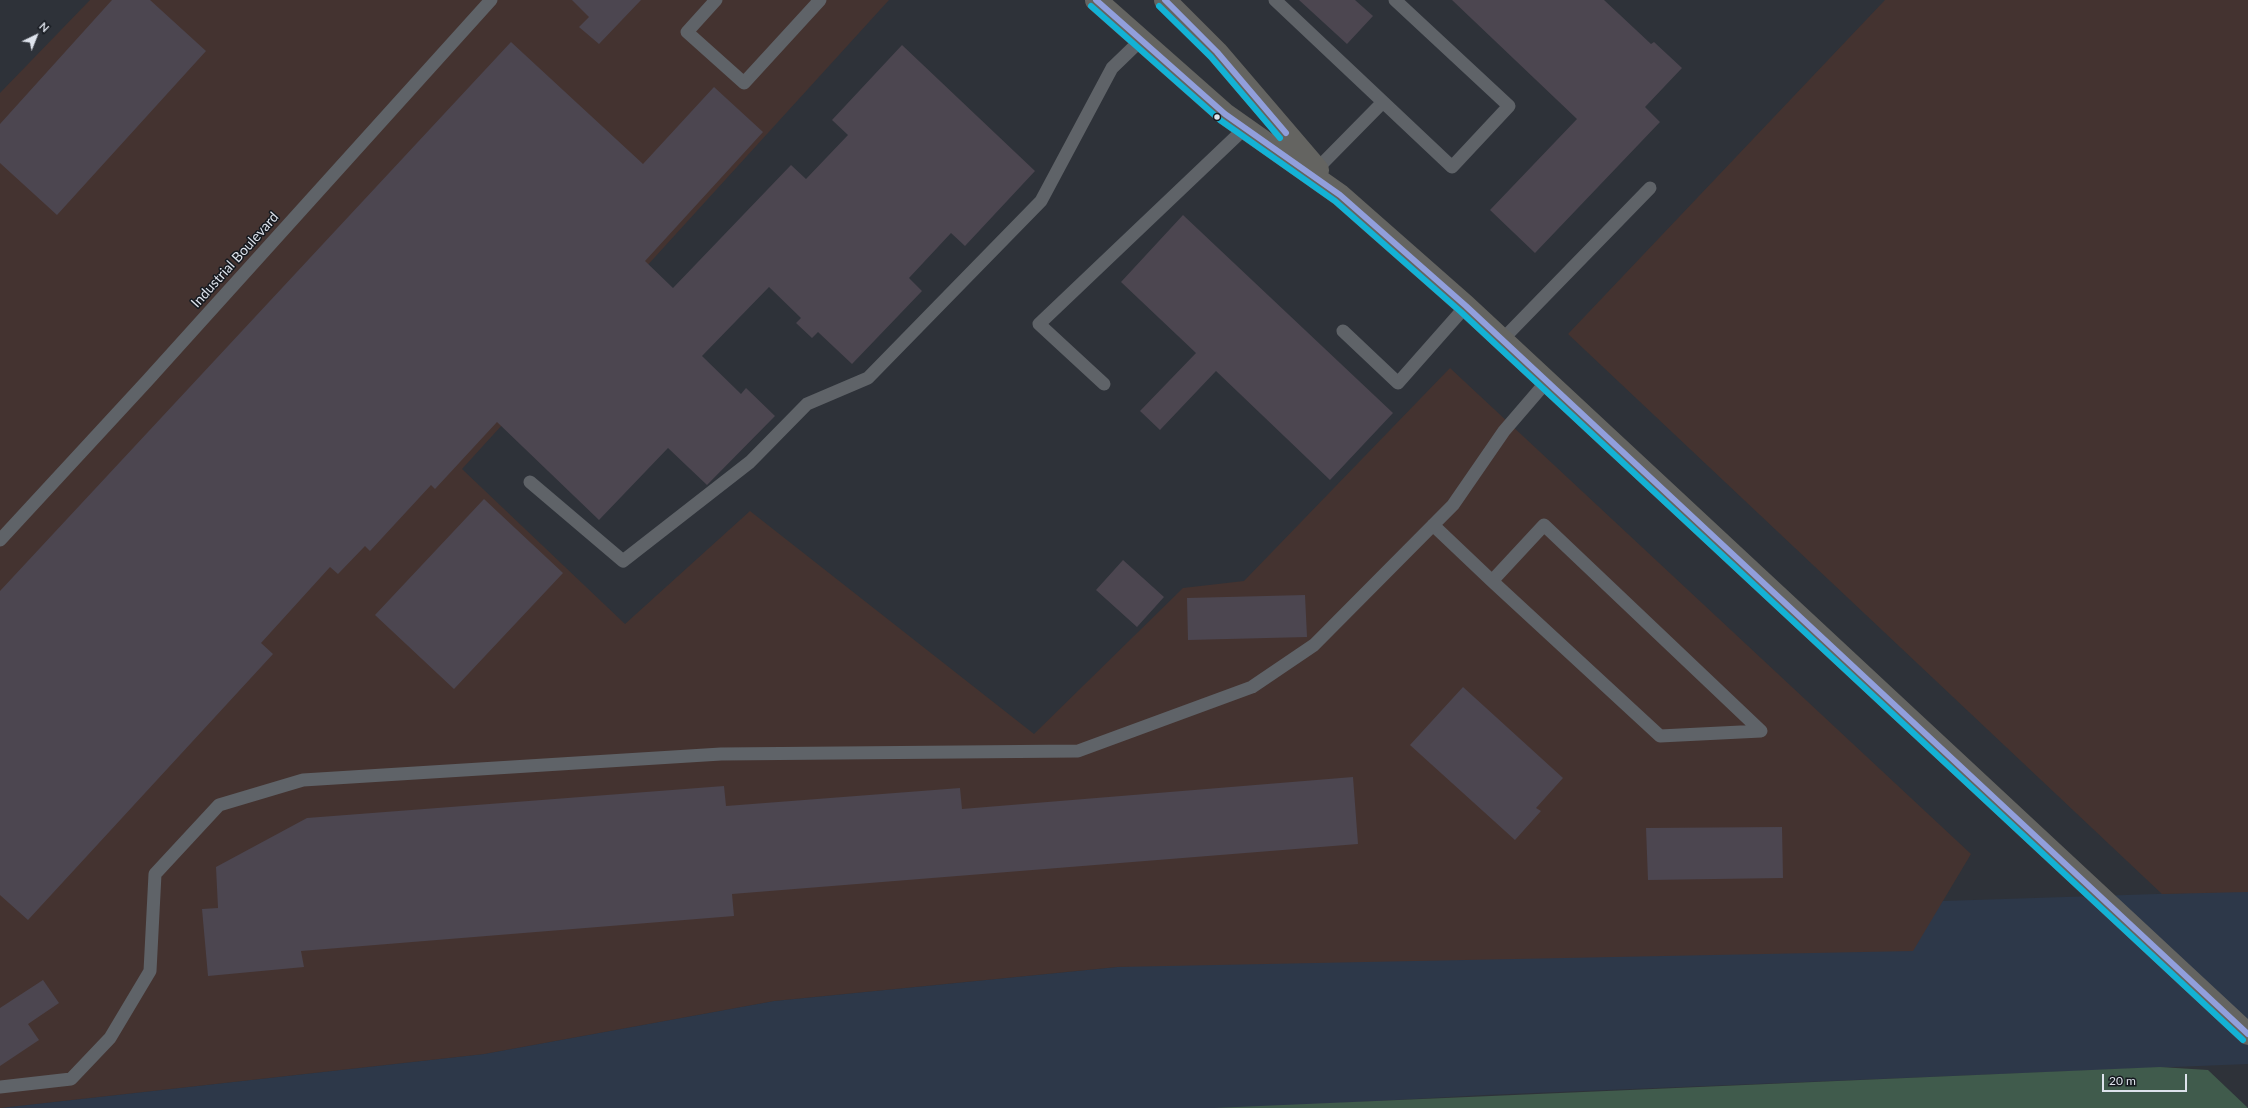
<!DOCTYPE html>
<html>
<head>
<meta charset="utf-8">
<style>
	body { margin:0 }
	#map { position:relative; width:2248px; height:1108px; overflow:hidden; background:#2e3239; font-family:Lato,sans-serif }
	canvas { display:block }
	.north { position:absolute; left:16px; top:16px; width:40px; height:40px; -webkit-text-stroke:3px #15191f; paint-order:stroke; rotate:43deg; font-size:11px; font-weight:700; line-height:16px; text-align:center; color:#dee3ec }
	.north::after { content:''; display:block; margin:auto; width:14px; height:18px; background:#dee3ec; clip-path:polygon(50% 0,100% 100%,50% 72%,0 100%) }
	.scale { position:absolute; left:2102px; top:1074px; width:85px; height:18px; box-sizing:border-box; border:2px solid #dee3ec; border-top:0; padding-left:5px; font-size:12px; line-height:14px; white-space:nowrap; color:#dee3ec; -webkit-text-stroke:3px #15191f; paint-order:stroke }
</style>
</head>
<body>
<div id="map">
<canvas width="2248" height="1108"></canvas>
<div class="north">N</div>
<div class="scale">20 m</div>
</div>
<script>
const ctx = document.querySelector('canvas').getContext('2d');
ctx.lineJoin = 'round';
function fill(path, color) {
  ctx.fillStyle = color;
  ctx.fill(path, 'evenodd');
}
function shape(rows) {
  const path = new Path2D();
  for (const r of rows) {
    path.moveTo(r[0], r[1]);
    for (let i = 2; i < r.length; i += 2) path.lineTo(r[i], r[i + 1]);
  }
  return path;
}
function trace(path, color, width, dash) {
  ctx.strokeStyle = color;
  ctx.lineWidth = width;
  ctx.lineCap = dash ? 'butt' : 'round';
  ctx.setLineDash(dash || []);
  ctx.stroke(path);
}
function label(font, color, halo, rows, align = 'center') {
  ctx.font = font + ' Lato,sans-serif';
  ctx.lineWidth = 3;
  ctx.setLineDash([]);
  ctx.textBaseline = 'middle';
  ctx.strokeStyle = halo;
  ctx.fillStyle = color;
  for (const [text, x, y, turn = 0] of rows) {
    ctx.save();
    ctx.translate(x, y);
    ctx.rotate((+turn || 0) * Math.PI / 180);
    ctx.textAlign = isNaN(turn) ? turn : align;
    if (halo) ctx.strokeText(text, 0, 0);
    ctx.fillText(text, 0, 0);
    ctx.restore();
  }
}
const built = shape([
	[2248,891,2248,1064,1485,1095,1252,1108,0,1108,484,1054,774,1001,1117,967,1943,901]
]);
const industrial = shape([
	[90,0,889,0,462,469,625,624,750,511,1034,734,1183,588,1244,581,1450,368,1971,854,1913,951,1117,967,774,1001,484,1054,0,1108,0,93],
	[1885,0,2248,0,2248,892,2162,894,1568,334]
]);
const green = shape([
	[2160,1067,2208,1070,2248,1108,1214,1108]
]);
const building = shape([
	[112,0,150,0,206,51,57,215,0,163,0,124],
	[572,0,641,0,599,44,579,27,589,17],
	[1299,0,1355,0,1373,16,1347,44],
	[1452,0,1604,0,1651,44,1654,42,1682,68,1645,107,1660,122,1535,253,1490,210,1577,119],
	[511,42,643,164,714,87,763,132,645,261,673,288,791,165,806,179,848,135,832,120,902,45,1035,171,965,246,951,233,909,278,922,291,852,364,818,332,812,338,796,323,801,318,769,287,702,356,741,394,746,388,775,416,707,485,668,448,599,520,497,422,435,489,431,485,370,551,365,546,338,574,330,567,261,643,273,654,28,920,0,895,0,591],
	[1183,215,1393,413,1330,480,1216,371,1160,430,1140,411,1196,353,1121,282],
	[484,499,563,573,454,689,375,615],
	[1123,560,1164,597,1137,627,1096,590],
	[1305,595,1307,637,1188,640,1187,598],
	[1463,687,1563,778,1536,808,1541,811,1515,840,1410,745],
	[1353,777,1358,844,732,894,734,916,301,951,304,967,208,976,202,909,218,908,216,867,307,818,724,786,726,806,960,788,962,809],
	[1782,827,1783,878,1648,880,1646,828],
	[43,980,59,1003,28,1024,39,1040,0,1066,0,1008]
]);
const service = shape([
	[716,0,687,32,744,83,820,0],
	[1275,0,1452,167,1509,106,1395,0],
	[1317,169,1383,102],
	[1343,331,1398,383,1466,306],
	[1502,340,1650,188],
	[1104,384,1039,324,1244,129],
	[530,482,623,561,750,462,807,404,868,378,1041,201,1112,68,1141,40],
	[1433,525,1492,581,1660,736,1761,731,1544,525,1492,581],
	[0,540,147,381,491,0],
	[0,1087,71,1079,110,1038,150,971,155,874,219,805,303,780,721,754,1078,751,1252,687,1314,645,1453,505,1504,431,1547,381]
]);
const primary = shape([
	[1096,0,1225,114,1340,195,1466,306,2248,1034],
	[1165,0,1217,52,1318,170]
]);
const bus1 = shape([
	[1096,0,1225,114,1340,195,1466,306,2248,1034],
	[1165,0,1217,52,1286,133]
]);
const bus2 = shape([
	[1091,6,1220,120,1335,201,1461,312,2243,1040],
	[1159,6,1211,57,1280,138]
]);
const markers = [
	[1217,117,3.5,"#dee3ec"]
];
const streetNames = [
	["Industrial Boulevard",235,260,-48]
];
fill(built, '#2d3849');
fill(industrial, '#443330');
fill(green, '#405b4c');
fill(building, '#4c4650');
trace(service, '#5f6368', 13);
trace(primary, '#646461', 22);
trace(bus1, '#919fdc', 6);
trace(bus2, '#13b2d5', 6);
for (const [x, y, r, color] of markers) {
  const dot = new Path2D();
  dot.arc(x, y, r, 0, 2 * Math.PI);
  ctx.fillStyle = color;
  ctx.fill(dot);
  trace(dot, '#15191f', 1.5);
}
label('14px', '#dee3ec', '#15191f', streetNames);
</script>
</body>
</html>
